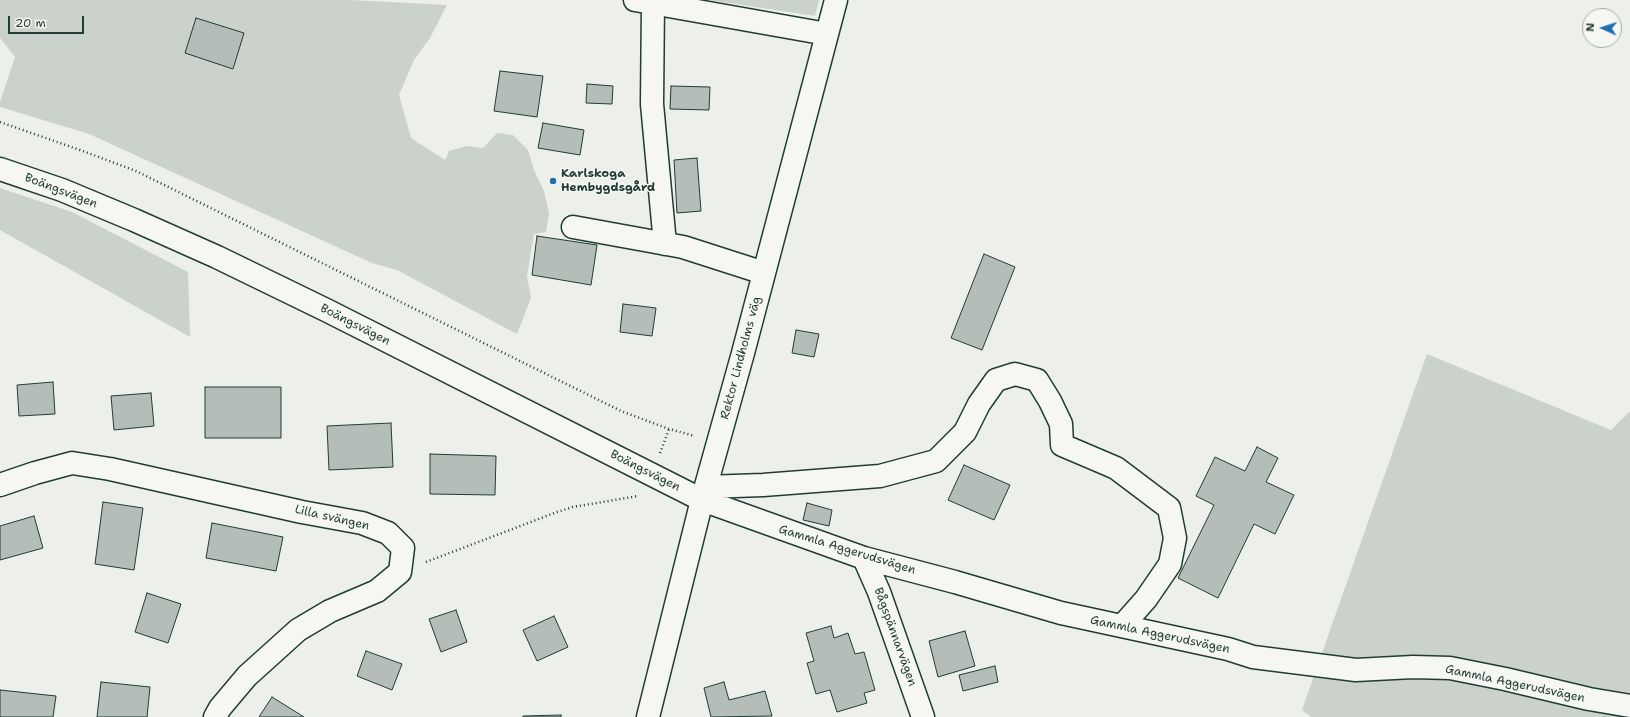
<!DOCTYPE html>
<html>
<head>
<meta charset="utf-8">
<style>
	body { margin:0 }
	#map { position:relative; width:1630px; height:717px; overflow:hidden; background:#edefea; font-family:"Shantell Sans",sans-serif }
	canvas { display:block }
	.north { position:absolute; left:1582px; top:8px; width:40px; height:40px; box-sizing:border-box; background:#f6f6f2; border:1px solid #a0aca6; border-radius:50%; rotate:273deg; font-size:11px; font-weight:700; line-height:16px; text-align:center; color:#1f3d34 }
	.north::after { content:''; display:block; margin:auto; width:14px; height:18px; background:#1f6fb2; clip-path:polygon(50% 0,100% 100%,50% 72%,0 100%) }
	.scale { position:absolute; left:8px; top:16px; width:76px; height:18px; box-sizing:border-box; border:2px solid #1f3d34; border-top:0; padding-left:5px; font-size:12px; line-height:14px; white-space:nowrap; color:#1f3d34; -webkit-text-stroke:3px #f6f6f2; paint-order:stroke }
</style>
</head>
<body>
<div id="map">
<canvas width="1630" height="717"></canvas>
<div class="north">N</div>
<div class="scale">20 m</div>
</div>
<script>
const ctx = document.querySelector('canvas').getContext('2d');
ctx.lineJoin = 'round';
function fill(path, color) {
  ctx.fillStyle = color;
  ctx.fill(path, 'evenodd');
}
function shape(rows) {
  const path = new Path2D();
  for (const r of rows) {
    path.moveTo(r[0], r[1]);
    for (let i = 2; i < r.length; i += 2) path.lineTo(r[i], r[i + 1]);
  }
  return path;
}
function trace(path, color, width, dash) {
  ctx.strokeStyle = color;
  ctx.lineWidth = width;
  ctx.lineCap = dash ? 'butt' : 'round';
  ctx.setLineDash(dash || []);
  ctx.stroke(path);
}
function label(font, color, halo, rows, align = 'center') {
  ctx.font = font + ' "Shantell Sans",sans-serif';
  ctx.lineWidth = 3;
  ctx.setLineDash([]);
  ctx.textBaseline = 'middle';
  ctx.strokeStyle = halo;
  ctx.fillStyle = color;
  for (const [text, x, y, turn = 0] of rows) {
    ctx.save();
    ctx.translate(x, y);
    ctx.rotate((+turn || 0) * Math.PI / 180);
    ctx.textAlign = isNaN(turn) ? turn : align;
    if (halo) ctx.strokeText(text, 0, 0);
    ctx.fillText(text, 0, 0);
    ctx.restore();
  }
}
const green = shape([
	[0,0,351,0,447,5,430,38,414,60,399,95,411,138,445,160,449,151,466,146,483,148,497,133,513,135,528,150,534,170,544,191,549,213,546,232,534,234,527,276,531,298,517,334,397,270,372,263,89,134,0,107,0,102,15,57,0,38],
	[709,0,819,0,815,16],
	[0,188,72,212,188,272,190,337,0,230],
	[1427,354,1611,430,1630,411,1630,717,1311,717,1302,710]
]);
const building = shape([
	[196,18,244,33,233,69,185,53,196,18],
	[500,71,543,76,537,117,494,111,500,71],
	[587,84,613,86,612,104,586,103,587,84],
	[671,86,710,87,709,110,670,109,671,86],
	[543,123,584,130,580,155,538,148,543,123],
	[697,158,701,211,677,213,674,160,697,158],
	[537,236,597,245,591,285,532,275,537,236],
	[984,254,1015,267,982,350,951,338,984,254],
	[623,304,656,308,652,336,620,332,623,304],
	[796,330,819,334,814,357,792,353,796,330],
	[53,382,55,414,19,416,17,385,53,382],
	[205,387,281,387,281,438,205,438,205,387],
	[151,393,154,426,114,430,111,396,151,393],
	[391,423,393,467,329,470,327,426,391,423],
	[1257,447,1278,458,1266,482,1294,495,1275,534,1254,524,1218,598,1178,578,1214,505,1196,496,1215,457,1245,471,1257,447],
	[430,454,496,456,495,495,430,494,430,454],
	[964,465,1010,485,994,520,948,500,964,465],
	[103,502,143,508,134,570,95,564,103,502],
	[807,503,832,510,829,526,803,520,807,503],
	[34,516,43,548,0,560,0,526,34,516],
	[212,523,283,537,276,571,206,558,212,523],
	[147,593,181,604,168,643,135,632,147,593],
	[456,610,467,642,441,652,429,619,456,610],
	[554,616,568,647,537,661,523,630,554,616],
	[831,626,834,638,848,633,855,654,864,652,875,690,864,693,867,703,837,712,830,690,816,694,807,663,814,661,806,633,831,626],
	[965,631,975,666,938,677,929,641,965,631],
	[366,651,402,664,392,690,357,676,366,651],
	[995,666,998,682,963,691,959,675,995,666],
	[101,682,150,687,147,717,97,717,101,682],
	[724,682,729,700,765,691,772,716,711,717,704,688,724,682],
	[0,690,56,696,53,717,0,717,0,690],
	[272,697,304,717,259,717,272,697],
	[561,715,561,717,523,717,523,716,561,715]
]);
const path = shape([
	[0,122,80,150,136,171,621,411,669,429,695,436],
	[660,453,669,429],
	[426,562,557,512,573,507,638,496]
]);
const minor = shape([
	[635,0,827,34],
	[653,2,652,104,665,244],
	[0,169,62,190,134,220,217,257,328,311,702,500,864,558,955,582,1061,613,1228,649,1253,657,1356,670,1413,667,1450,668,1505,679,1589,699,1630,706],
	[573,227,683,247,764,273],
	[0,485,35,473,72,463,110,469,302,512,362,523,388,533,403,548,400,572,377,591,330,611,298,630,247,676,220,708,215,717],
	[706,487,763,485,880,476,936,461,965,432,979,404,996,380,1015,374,1037,380,1050,401,1061,424,1062,445,1116,468,1169,508,1175,538,1170,564,1146,599,1122,626],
	[864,558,879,592,923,717],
	[648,717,702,500,743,353,836,0]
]);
const markers = [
	[553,181,4,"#1f6fb2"]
];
const poiNames = [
	["Karlskoga",561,174],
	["Hembygdsgård",561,188]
];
const streetNames = [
	["Boängsvägen",61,191,21],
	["Boängsvägen",355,325,27],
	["Rektor Lindholms väg",741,358,-75],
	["Boängsvägen",645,471,27],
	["Lilla svängen",332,518,13],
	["Gammla Aggerudsvägen",847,550,17],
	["Gammla Aggerudsvägen",1160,635,12],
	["Bågspännarvägen",895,637,70],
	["Gammla Aggerudsvägen",1515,684,12]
];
fill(green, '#cbd2cc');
fill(building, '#b4bdb8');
trace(building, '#1f3d34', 1);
trace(minor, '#1f3d34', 25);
trace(path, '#1f3d34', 2.5, [1, 3]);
trace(minor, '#f6f6f2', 22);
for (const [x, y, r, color] of markers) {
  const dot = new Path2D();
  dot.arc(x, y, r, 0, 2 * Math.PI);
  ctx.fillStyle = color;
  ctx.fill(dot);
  trace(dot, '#f6f6f2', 1.5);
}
label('bold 12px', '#1f3d34', '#f6f6f2', poiNames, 'left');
label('12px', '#1f3d34', '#f6f6f2', streetNames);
</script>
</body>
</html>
